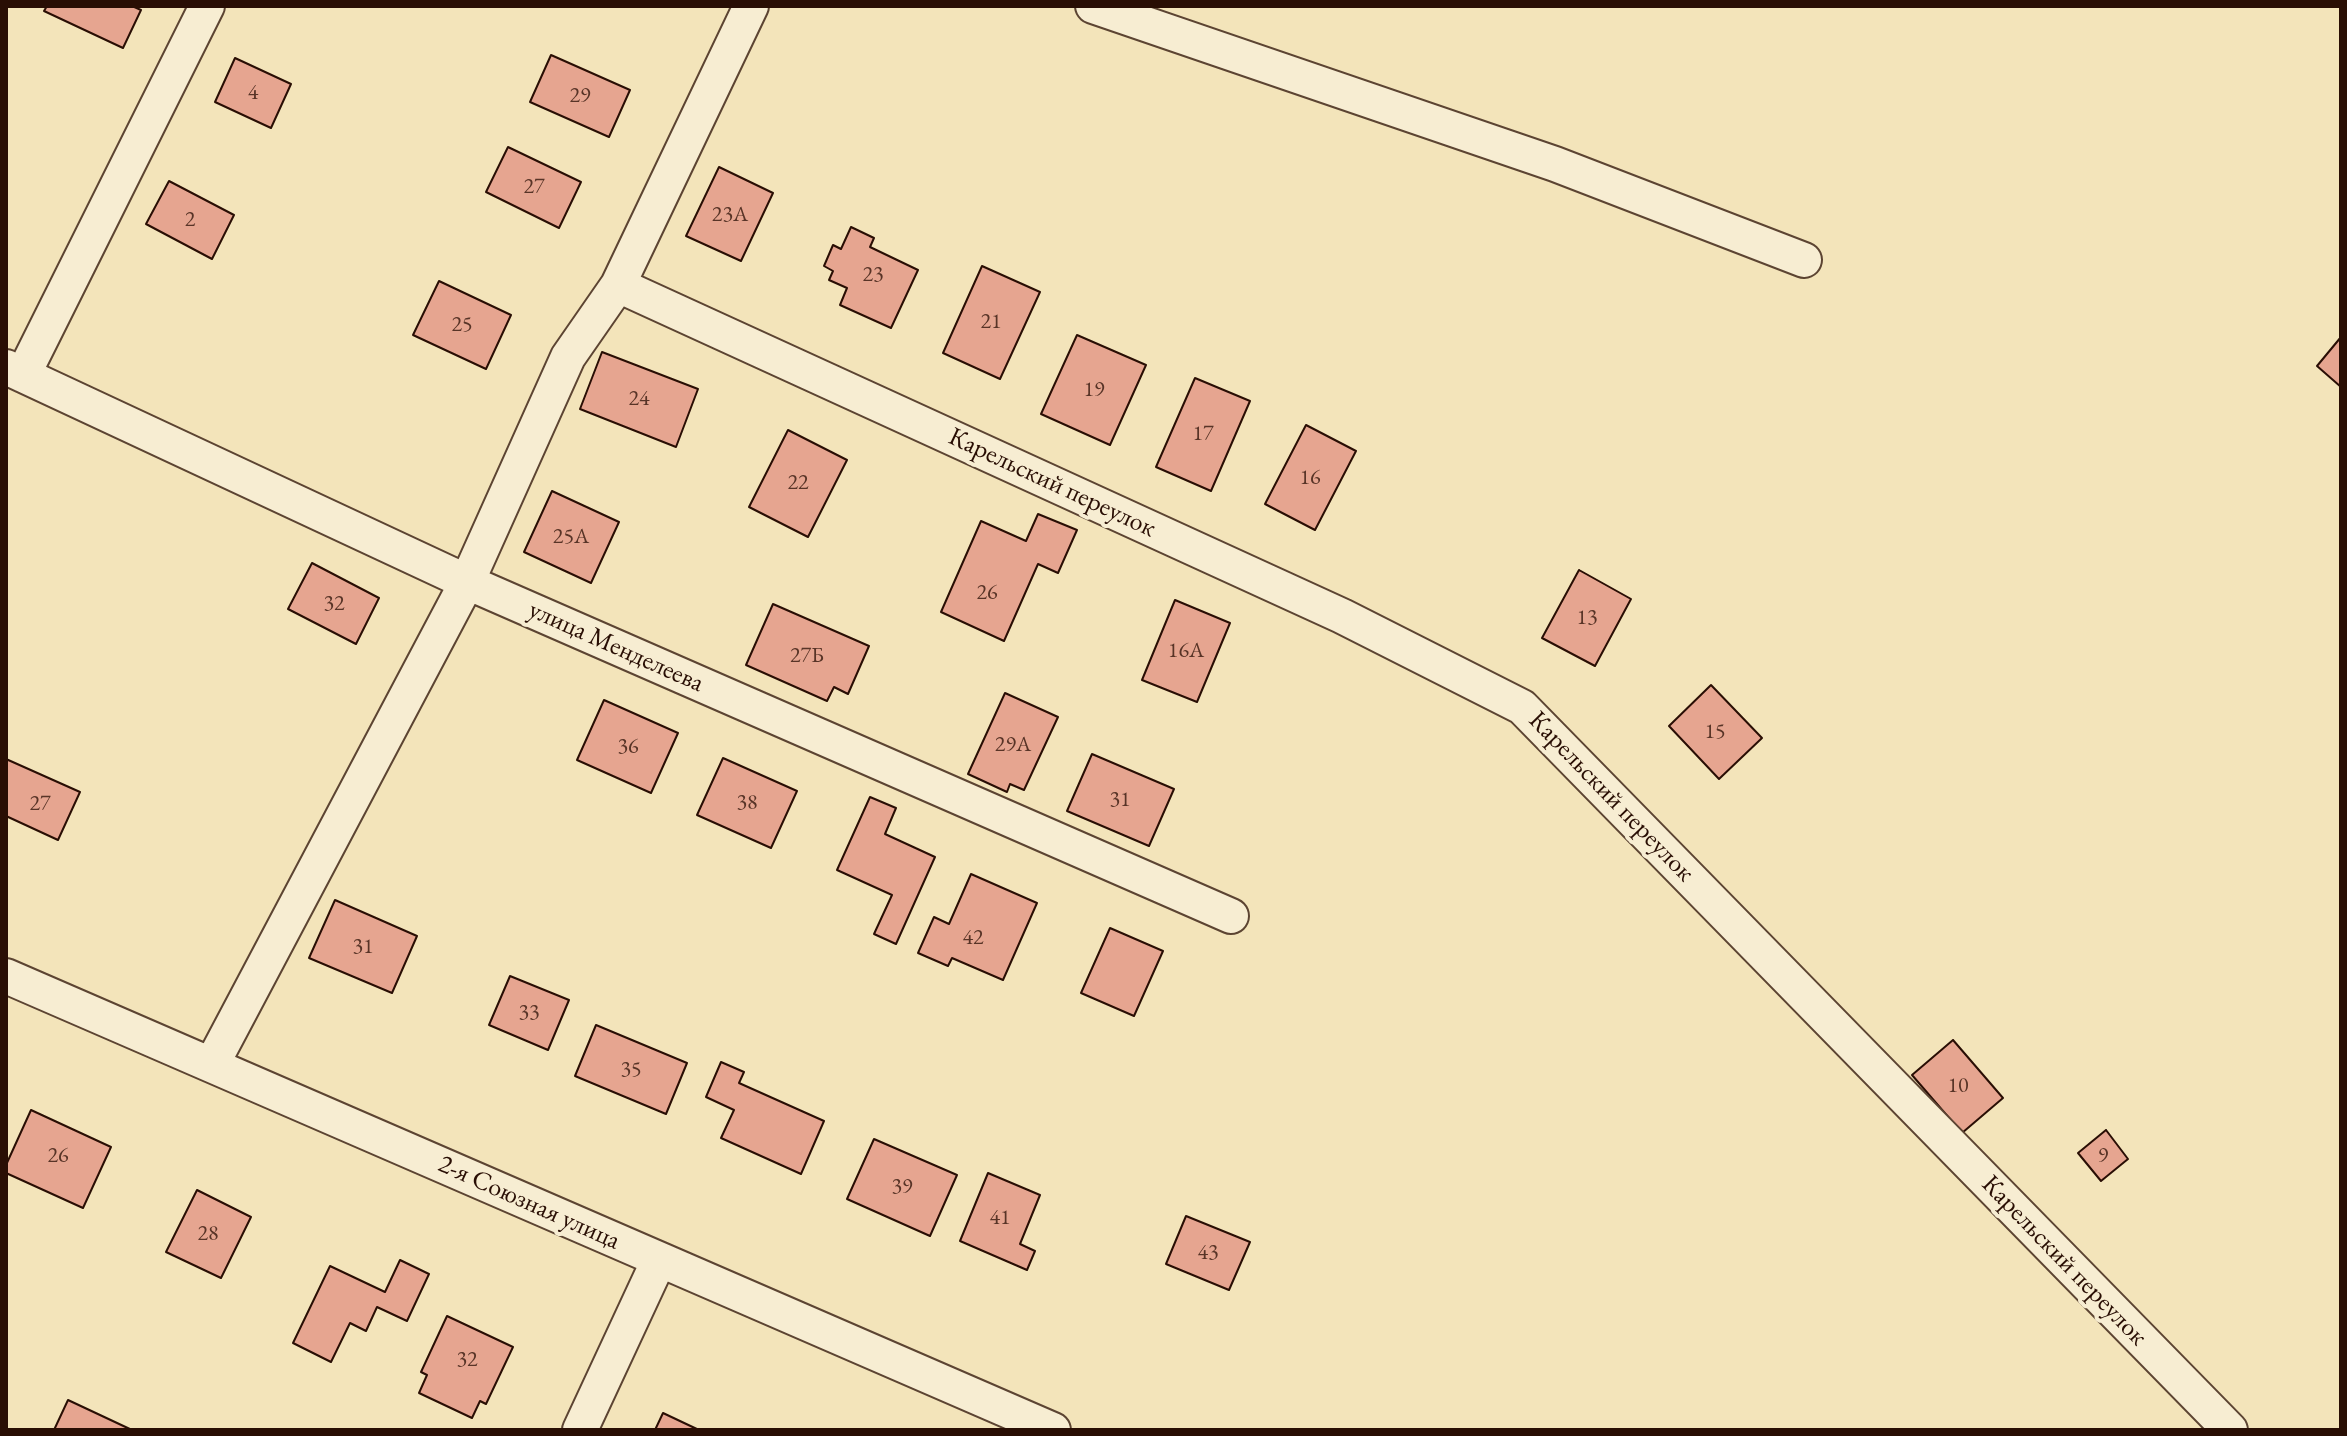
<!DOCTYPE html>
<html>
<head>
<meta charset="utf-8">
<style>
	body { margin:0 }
	#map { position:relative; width:2347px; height:1436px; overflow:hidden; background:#f3e4ba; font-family:"EB Garamond",serif }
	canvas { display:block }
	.frame { position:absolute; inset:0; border:8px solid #290e04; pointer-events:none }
</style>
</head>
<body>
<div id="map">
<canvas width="2347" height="1436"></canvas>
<div class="frame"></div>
</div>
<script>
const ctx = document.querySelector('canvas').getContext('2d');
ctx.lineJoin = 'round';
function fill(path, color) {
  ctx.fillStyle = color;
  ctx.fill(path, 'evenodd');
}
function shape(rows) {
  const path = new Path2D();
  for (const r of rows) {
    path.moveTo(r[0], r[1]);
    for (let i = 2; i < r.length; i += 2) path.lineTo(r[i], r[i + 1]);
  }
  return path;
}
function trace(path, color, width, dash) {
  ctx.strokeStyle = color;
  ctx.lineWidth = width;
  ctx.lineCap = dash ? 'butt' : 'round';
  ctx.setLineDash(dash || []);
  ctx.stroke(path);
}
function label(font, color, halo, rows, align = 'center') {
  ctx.font = font + ' "EB Garamond",serif';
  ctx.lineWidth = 8;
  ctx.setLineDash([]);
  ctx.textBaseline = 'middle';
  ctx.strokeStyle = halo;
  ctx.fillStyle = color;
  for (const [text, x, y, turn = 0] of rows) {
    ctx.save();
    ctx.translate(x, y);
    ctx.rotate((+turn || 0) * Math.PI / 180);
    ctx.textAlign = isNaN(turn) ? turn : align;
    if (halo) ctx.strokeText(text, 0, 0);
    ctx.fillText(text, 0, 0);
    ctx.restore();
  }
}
const building = shape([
	[47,6,132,6,141,10,123,48,44,11,47,6],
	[551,55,630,90,609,137,530,102,551,55],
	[235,58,291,84,271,128,215,102,235,58],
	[508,147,581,182,559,228,486,192,508,147],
	[719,167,773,193,741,261,686,236,719,167],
	[169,181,234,215,212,259,146,224,169,181],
	[851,227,874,238,870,247,918,270,891,328,840,305,847,288,829,280,833,271,824,266,833,245,841,249,851,227],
	[982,266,1040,292,1000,379,943,353,982,266],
	[439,281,511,315,486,369,413,335,439,281],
	[1077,335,1146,365,1110,445,1041,414,1077,335],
	[2341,337,2341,387,2317,366,2341,337],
	[602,352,698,389,676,447,580,409,602,352],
	[1195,378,1250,401,1211,491,1156,467,1195,378],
	[1306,425,1356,451,1315,530,1265,504,1306,425],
	[788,430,847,460,808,537,749,507,788,430],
	[552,491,619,522,591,583,524,552,552,491],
	[1038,514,1077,530,1058,573,1038,564,1004,641,941,612,981,521,1026,541,1038,514],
	[312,563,379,598,356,644,288,609,312,563],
	[1579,570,1631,599,1595,666,1542,638,1579,570],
	[1175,600,1230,623,1197,702,1142,680,1175,600],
	[773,604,869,646,848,694,834,687,827,701,746,665,773,604],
	[1711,685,1762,738,1719,779,1669,726,1711,685],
	[1005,693,1058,717,1024,790,1010,784,1007,792,968,774,1005,693],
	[604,700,678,733,651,793,577,760,604,700],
	[1092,754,1174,789,1149,846,1067,811,1092,754],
	[723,758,797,791,771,848,697,815,723,758],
	[6,759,80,792,58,840,6,816,6,759],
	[870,797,896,808,885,834,935,857,896,944,874,934,892,895,837,870,870,797],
	[971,874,1037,903,1003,980,952,958,948,966,918,953,934,917,949,924,971,874],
	[335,900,417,936,392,993,309,958,335,900],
	[1110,928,1163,951,1134,1016,1081,993,1110,928],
	[510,976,569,1000,548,1050,489,1025,510,976],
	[596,1025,687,1063,666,1114,575,1076,596,1025],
	[1953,1040,2003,1098,1962,1133,1912,1075,1953,1040],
	[721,1062,744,1072,739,1083,824,1121,801,1174,721,1138,734,1110,706,1097,721,1062],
	[31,1110,111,1147,83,1208,6,1173,6,1165,31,1110],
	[2106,1130,2128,1159,2101,1181,2078,1153,2106,1130],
	[874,1139,957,1175,930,1236,847,1199,874,1139],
	[988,1173,1040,1195,1020,1244,1035,1251,1027,1270,960,1241,988,1173],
	[197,1190,251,1217,221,1278,166,1252,197,1190],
	[1186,1216,1250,1242,1229,1290,1166,1264,1186,1216],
	[400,1260,429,1274,407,1321,377,1307,366,1331,350,1323,331,1362,293,1343,330,1266,385,1292,400,1260],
	[447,1316,513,1347,486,1404,480,1401,472,1418,419,1393,427,1375,421,1372,447,1316],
	[68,1400,132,1430,54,1430,68,1400],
	[663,1413,699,1430,655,1430,663,1413]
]);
const minor = shape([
	[1093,6,1555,164,1804,260],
	[618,285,1342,616,1522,707,2230,1430],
	[6,367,467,582,1231,916],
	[23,375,207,6],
	[6,976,1053,1430],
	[212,1064,467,582,568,357,618,285,751,6],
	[580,1430,659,1260]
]);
const numberNames = [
	["4",253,93],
	["29",580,96],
	["27",534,187],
	["23А",730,215],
	["2",190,220],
	["23",873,275],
	["21",991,322],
	["25",462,325],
	["19",1094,390],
	["24",639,399],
	["17",1203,434],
	["16",1310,478],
	["22",798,483],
	["25А",571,537],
	["26",987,593],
	["32",334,604],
	["13",1587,618],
	["16А",1186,651],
	["27Б",807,656],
	["15",1715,732],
	["29А",1013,745],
	["36",628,747],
	["31",1120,800],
	["38",747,803],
	["27",40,804],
	["42",973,938],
	["31",363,947],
	["33",529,1013],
	["35",631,1070],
	["10",1958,1086],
	["26",58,1156],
	["9",2103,1156],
	["39",902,1187],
	["41",1000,1218],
	["28",208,1234],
	["43",1208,1253],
	["32",467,1360]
];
const streetNames = [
	["Карельский переулок",1052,483,25],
	["улица Менделеева",616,647,24],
	["Карельский переулок",1611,797,46],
	["2-я Союзная улица",529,1203,24],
	["Карельский переулок",2064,1261,46]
];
fill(building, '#e6a590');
trace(building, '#290e04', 2);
trace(minor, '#5c4432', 38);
trace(minor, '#f7edd2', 34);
label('22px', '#583427', null, numberNames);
label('26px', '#290e04', '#f7edd2', streetNames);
</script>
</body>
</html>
